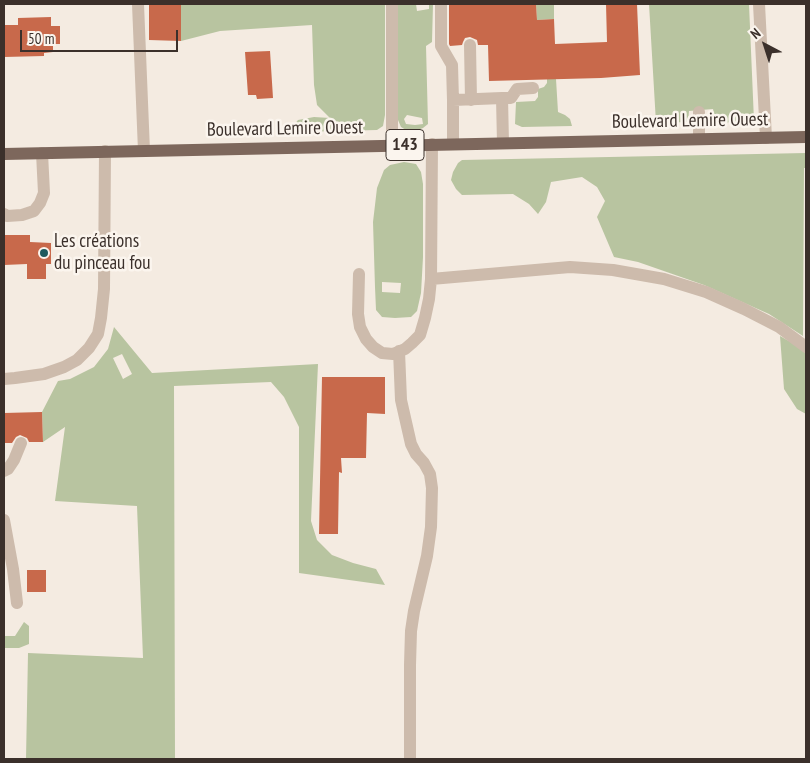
<!DOCTYPE html>
<html>
<head>
<meta charset="utf-8">
<style>
	body { margin:0 }
	#map { position:relative; width:810px; height:763px; overflow:hidden; background:#f4ebe1; font-family:"PT Sans Narrow",sans-serif }
	canvas { display:block }
	.frame { position:absolute; inset:0; border:5px solid #3b302b; pointer-events:none }
	.north { position:absolute; left:740px; top:20px; width:50px; height:50px; -webkit-text-stroke:4px #fbf5ee; paint-order:stroke; rotate:320deg; font-size:14px; font-weight:700; line-height:20px; text-align:center; color:#3b302b }
	.north::after { content:''; display:block; margin:auto; width:18px; height:22px; background:#3b302b; clip-path:polygon(50% 0,100% 100%,50% 72%,0 100%) }
	.scale { position:absolute; left:20px; top:30px; width:158px; height:22px; box-sizing:border-box; border:2px solid #3b302b; border-top:0; padding-left:6px; font-size:15px; line-height:18px; white-space:nowrap; color:#3b302b; -webkit-text-stroke:4px #fbf5ee; paint-order:stroke }
</style>
</head>
<body>
<div id="map">
<canvas width="810" height="763"></canvas>
<div class="frame"></div>
<div class="north">N</div>
<div class="scale">50 m</div>
</div>
<script>
const ctx = document.querySelector('canvas').getContext('2d');
ctx.lineJoin = 'round';
function fill(path, color) {
  ctx.fillStyle = color;
  ctx.fill(path, 'evenodd');
}
function shape(rows) {
  const path = new Path2D();
  for (const r of rows) {
    path.moveTo(r[0], r[1]);
    for (let i = 2; i < r.length; i += 2) path.lineTo(r[i], r[i + 1]);
  }
  return path;
}
function trace(path, color, width, dash) {
  ctx.strokeStyle = color;
  ctx.lineWidth = width;
  ctx.lineCap = dash ? 'butt' : 'round';
  ctx.setLineDash(dash || []);
  ctx.stroke(path);
}
function label(font, color, halo, rows, align = 'center') {
  ctx.font = font + ' "PT Sans Narrow",sans-serif';
  ctx.lineWidth = 5;
  ctx.setLineDash([]);
  ctx.textBaseline = 'middle';
  ctx.strokeStyle = halo;
  ctx.fillStyle = color;
  for (const [text, x, y, turn = 0] of rows) {
    ctx.save();
    ctx.translate(x, y);
    ctx.rotate((+turn || 0) * Math.PI / 180);
    ctx.textAlign = isNaN(turn) ? turn : align;
    if (halo) ctx.strokeText(text, 0, 0);
    ctx.fillText(text, 0, 0);
    ctx.restore();
  }
}
const green = shape([
	[181,4,385,4,385,115,383,126,377,130,296,132,294,125,298,120,314,117,330,118,317,105,314,85,312,25,220,31,181,41],
	[397,4,416,4,417,11,429,9,429,4,433,4,432,42,426,46,428,124,423,128,415,131,406,130,401,127,398,120],
	[407,115,422,118,423,124,415,125,406,124,404,119],
	[536,4,554,4,554,19,537,20],
	[649,4,749,4,754,121,716,123,713,109,689,111,688,122,656,123],
	[547,79,556,79,558,112,565,115,570,119,572,126,522,127,515,124,516,102,535,101,538,97,538,89,544,87,547,83],
	[806,153,806,168,804,168,803,336,769,314,704,285,638,262,614,257,597,217,605,201,597,187,582,177,551,182,546,202,538,214,529,204,513,194,462,195,456,189,451,180,453,172,458,163,462,160],
	[404,162,416,164,421,172,423,184,423,257,421,293,417,311,411,317,395,318,382,317,376,310,375,287,373,222,377,188,384,170,390,165],
	[382,282,401,283,400,293,382,292],
	[114,327,152,373,318,364,311,521,317,540,332,555,353,563,376,569,385,585,299,573,299,427,284,397,271,382,174,386,175,759,26,759,28,653,143,658,137,506,55,501,65,427,43,442,42,412,58,381,70,379,94,367,108,349],
	[122,354,132,374,123,379,113,358],
	[780,336,801,348,806,354,806,414,797,409,784,389],
	[24,622,29,626,29,644,19,648,4,648,4,636,15,636]
]);
const building = shape([
	[149,4,181,4,181,41,149,40],
	[449,4,536,4,537,20,554,19,555,44,607,42,606,4,637,4,640,75,601,78,489,81,488,45,478,45,477,40,470,37,465,38,463,42,462,45,450,46,449,44],
	[51,17,51,26,60,26,60,44,53,44,53,52,44,53,44,56,4,57,4,25,18,25,18,18],
	[270,51,273,98,257,99,256,95,248,95,245,52],
	[4,235,30,235,30,242,51,243,51,264,46,264,46,279,27,279,27,264,4,265],
	[322,377,385,377,385,414,367,413,366,458,341,458,342,473,339,472,338,534,319,534],
	[42,412,43,442,29,442,27,438,20,435,16,437,12,443,4,443,4,413],
	[27,570,46,570,46,592,27,592]
]);
const minor = shape([
	[138,4,144,151],
	[441,4,441,46,452,65,453,100],
	[759,4,766,138],
	[470,45,471,100],
	[502,98,511,98,517,89,533,88],
	[699,139,699,112],
	[453,144,453,100,502,98,503,143],
	[392,145,392,4],
	[4,214,7,216,22,215,34,211,40,203,44,193,42,153],
	[359,274,358,314,360,327,366,339,373,347,382,353,393,354,405,349,412,343,420,335,425,318,429,299,431,279,432,144],
	[431,279,570,267,613,270,664,279,706,292,744,309,779,327,806,347],
	[399,351,401,400,411,444,416,454,424,463,430,474,432,488,431,527,427,556,414,611,411,631,410,665,410,759],
	[4,379,15,378,44,374,64,367,77,360,89,348,98,334,101,318,104,289,105,151],
	[4,471,8,469,14,460,21,443],
	[4,520,13,569,17,603]
]);
const major = shape([
	[4,154,806,137]
]);
const markers = [
	[44,253,5,"#1f5a5e"]
];
const shields = [
	[405,145,38]
];
const shieldNames = [
	["143",405,145]
];
const streetNames = [
	["Boulevard Lemire Ouest",690,121,-1],
	["Boulevard Lemire Ouest",285,129,-1]
];
const poiNames = [
	["Les créations",54,242],
	["du pinceau fou",54,264]
];
fill(green, '#b8c4a0');
fill(building, '#c8694b');
trace(minor, '#cdbbac', 12);
trace(major, '#7d675c', 12);
for (const [x, y, r, color] of markers) {
  const dot = new Path2D();
  dot.arc(x, y, r, 0, 2 * Math.PI);
  ctx.fillStyle = color;
  ctx.fill(dot);
  trace(dot, '#fbf5ee', 2);
}
for (const [x, y, w] of shields) {
  const box = new Path2D();
  box.roundRect(x - w / 2, y - 15.5, w, 31, 4);
  ctx.fillStyle = '#fbf5ee';
  ctx.fill(box);
  trace(box, '#3b302b', 1);
}
label('bold 18px', '#3b302b', null, shieldNames);
label('19px', '#3b302b', '#fbf5ee', streetNames);
label('19px', '#3b302b', '#fbf5ee', poiNames, 'left');
</script>
</body>
</html>
